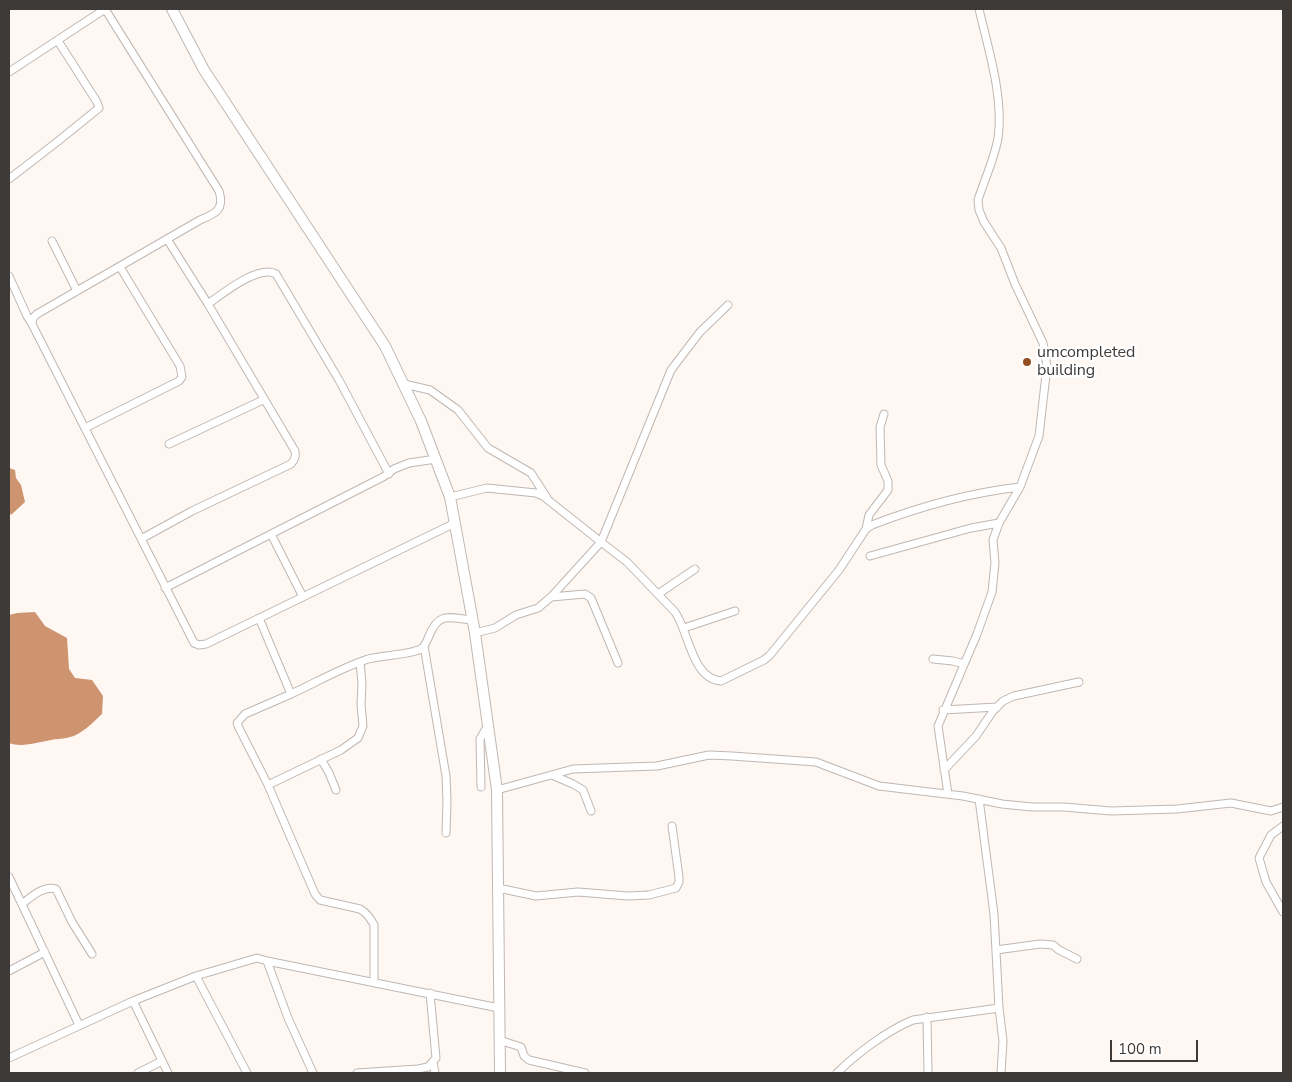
<!DOCTYPE html>
<html>
<head>
<meta charset="utf-8">
<style>
  body { margin:0 }
  #map { position:relative; width:1292px; height:1082px; overflow:hidden; background:#fef7f2; font-family:"Nunito Sans",sans-serif }
  canvas { display:block }
  .frame { position:absolute; inset:0; border:10px solid #3e3a38; pointer-events:none }
  .scale { position:absolute; left:1110px; top:1040px; width:88px; height:22px; box-sizing:border-box; border:2px solid #3e3a38; border-top:0; padding-left:6px; font-size:15px; line-height:18px; white-space:nowrap; color:#3e3a38; -webkit-text-stroke:4px #fff; paint-order:stroke }
</style>
</head>
<body>
<div id="map">
<canvas width="1292" height="1082"></canvas>
<div class="frame"></div>
<div class="scale">100 m</div>
</div>
<script>
const ctx = document.querySelector('canvas').getContext('2d');
ctx.lineJoin = 'round';
function fill(path, color) { ctx.fillStyle = color; ctx.fill(path, 'evenodd'); }
function strokePath(path, color, width, dash) { ctx.strokeStyle = color; ctx.lineWidth = width; ctx.lineCap = dash ? 'butt' : 'round'; ctx.setLineDash(dash || []); ctx.stroke(path); }
function write(font, color, halo, rows, align = 'center') {
  ctx.font = font + ' "Nunito Sans",sans-serif'; ctx.lineWidth = 5; ctx.setLineDash([]); ctx.textBaseline = 'middle'; ctx.strokeStyle = halo; ctx.fillStyle = color; for (const [text, x, y, turn = 0] of rows) {
    ctx.save(); ctx.translate(x, y); ctx.rotate((+turn || 0) * Math.PI / 180); ctx.textAlign = isNaN(turn) ? turn : align; if (halo) ctx.strokeText(text, 0, 0); ctx.fillText(text, 0, 0); ctx.restore();
  }
}
const water = new Path2D(`
  M9,468l6,2 1,8 5,7 4,17 -14,13 -2,-4z
  M35,612l10,14 22,12 2,31 6,9 17,2 11,16 -1,18c-7,6 -13,13 -21,18 -10,7 -19,6 -30,8 -14,2 -28,8 -42,3v-128l8,-2z`);
const street = new Path2D(`
  M105,9l114,182c6,19 -4,23 -19,29l-163,94 -4,4 -1,6 162,319 5,2 7,-1 249,-121
  M9,72l96,-63
  M9,179l48,-37 42,-34 -2,-6 -39,-61
  M52,241l25,50
  M9,276l18,40 5,8
  M208,304c14,-10 51,-40 68,-30l63,106 50,94
  M404,384l26,6 28,20 30,38 43,25 16,25
  M85,428l94,-47 3,-4 -2,-11 -60,-99
  M169,444l94,-44
  M450,497l37,-9 49,5 7,3 58,46 70,-172 29,-38 28,-27
  M866,529l3,-14 19,-25v-9l-7,-16 -1,-38 4,-13
  M271,534l32,63
  M141,539l51,-28 99,-47c4,-5 5,-7 4,-13l-87,-147 -41,-65
  M870,556l101,-28 28,-5
  M165,588l218,-111 11,-8 15,-6 27,-4
  M658,594l37,-25
  M551,597l34,-3 6,4 27,65
  M259,618l32,76 -46,20 -8,9 2,5 29,57 47,109 5,6 40,9c7,4 10,9 14,16v57
  M684,628l51,-17
  M475,633l20,-5 21,-13 22,-7 13,-11 50,-55 26,20 48,50c14,20 17,67 46,69l43,-21 6,-5 69,-85 27,-41 6,-4c49,-19 96,-32 148,-38
  M424,646l22,130 1,25 -1,32
  M933,659l20,2 11,3
  M291,694c26,-12 50,-26 77,-35 15,-4 41,-4 53,-10 4,-3 6,-8 8,-13 10,-25 20,-18 44,-16
  M943,710l54,-3
  M321,759l8,14 7,17
  M944,770l32,-34 17,-25 10,-10 11,-5 65,-14
  M552,775l21,9 10,6 8,21
  M268,785l73,-35 17,-12 5,-12 -2,-22 1,-20 -2,-22
  M481,787l-1,-48 8,-14
  M497,790l76,-21 84,-3 52,-11 23,1 84,6 63,24 84,10 39,8 30,3h32l47,4 66,-2 54,-6 40,8 12,-4
  M948,794l-10,-68 39,-92 15,-42 3,-29 -2,-23 6,-17 21,-36 19,-51 8,-70 -4,-23 -28,-59 -14,-36 -17,-26 -5,-12 -1,-10c6,-19 17,-43 20,-62 6,-40 -10,-90 -19,-129
  M979,799l15,115 5,94 4,33 -2,32
  M1283,826l-12,9 -12,23 7,24 17,30
  M9,877l70,148
  M498,888l38,8 42,-4 50,4 21,-1 27,-7 3,-6v-5l-7,-51
  M22,904c9,-7 22,-19 34,-15l16,33 20,32
  M996,950l44,-6 13,1 6,5 18,9
  M267,961l21,57 25,55
  M9,971l36,-19
  M196,976l51,97
  M133,1001l35,72
  M927,1017l1,56
  M499,1040l22,7 3,9 5,4 56,13
  M9,1058l124,-57 63,-25 61,-18 10,3 232,47
  M433,1062l2,11
  M138,1073l24,-12
  M357,1073l61,-4 10,-2 8,-9 -6,-65
  M837,1073c19,-19 51,-43 76,-53l86,-12`);
const secondary = new Path2D(`
  M172,9l32,61 181,276 36,75 29,76 25,136 22,157 3,283`);
const markers = [
  [1027,362,5,"#934f21"]
];
const poiNames = [
  ["umcompleted",1037,353],
  ["building",1037,371]
];
fill(water, '#ce936f');
strokePath(street, '#c0b7b2', 9);
strokePath(secondary, '#c0b7b2', 12);
strokePath(street, '#fff', 7);
strokePath(secondary, '#fff', 10);
for (const [x, y, r, color] of markers) { const dot = new Path2D(); dot.arc(x, y, r, 0, 2 * Math.PI); ctx.fillStyle = color; ctx.fill(dot); strokePath(dot, '#fff', 2); }
write('16px', '#3e3a38', '#fff', poiNames, 'left');
</script>
</body>
</html>
